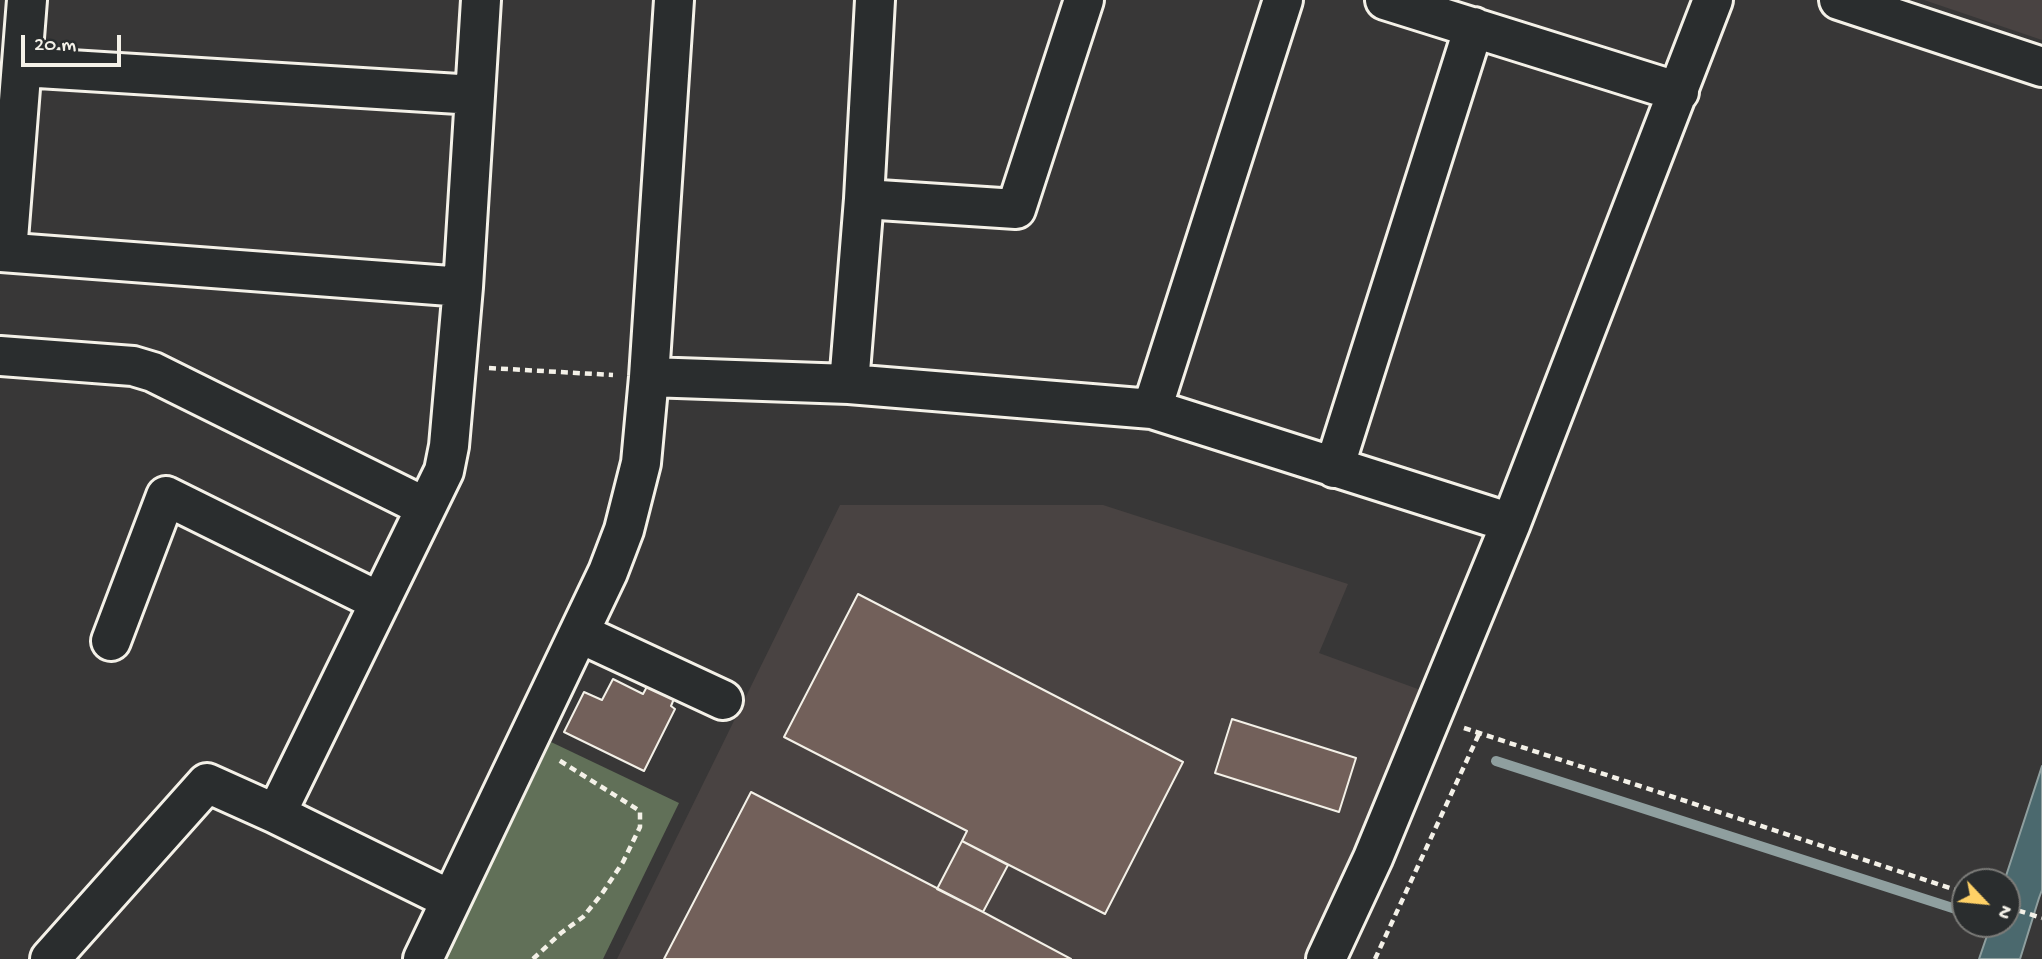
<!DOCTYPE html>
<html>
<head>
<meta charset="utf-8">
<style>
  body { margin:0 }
  #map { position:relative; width:2042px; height:959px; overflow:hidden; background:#383737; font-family:"Gochi Hand",sans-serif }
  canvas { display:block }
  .north { position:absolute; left:1951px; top:868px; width:70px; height:70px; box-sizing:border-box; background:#2a2d2e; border:2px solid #7b7b78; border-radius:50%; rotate:116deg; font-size:19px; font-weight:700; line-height:28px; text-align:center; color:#f4f1e8 }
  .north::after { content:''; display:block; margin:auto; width:24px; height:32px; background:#ffd166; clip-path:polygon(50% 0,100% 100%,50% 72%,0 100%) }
  .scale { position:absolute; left:21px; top:35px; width:100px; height:32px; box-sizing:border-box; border:4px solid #f4f1e8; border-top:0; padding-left:9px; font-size:21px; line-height:24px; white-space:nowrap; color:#f4f1e8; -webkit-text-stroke:5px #2a2d2e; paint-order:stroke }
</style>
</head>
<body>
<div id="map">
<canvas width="2042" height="959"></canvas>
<div class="north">N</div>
<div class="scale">20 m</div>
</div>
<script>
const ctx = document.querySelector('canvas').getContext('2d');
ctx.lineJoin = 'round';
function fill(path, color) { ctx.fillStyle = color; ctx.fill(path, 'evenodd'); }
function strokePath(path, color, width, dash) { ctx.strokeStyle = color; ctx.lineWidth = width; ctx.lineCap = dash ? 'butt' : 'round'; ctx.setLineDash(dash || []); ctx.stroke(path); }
const built = new Path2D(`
  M1924,0h118v40z
  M840,505h263l245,79 -29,69 107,39 -105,242 -17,25h-687z`);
const green = new Path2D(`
  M551,742l128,61 -76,156h-157z`);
const water = new Path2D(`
  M2042,766v124l-3,8 -19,61h-41l12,-35h16v-42h-3z`);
const stream = new Path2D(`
  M1496,761l469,151`);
const building = new Path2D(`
  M858,594l325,168 -78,152 -143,-73 5,-10 -183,-94z
  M613,679l30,15 7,-13 26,13 -5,12 4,3 -31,62 -80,-39 20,-40 18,8z
  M1232,719l124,39 -17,54 -124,-39z
  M751,792l232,120 88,47h-407z
  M962,841l46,24 -25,47 -46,-23z`);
const path = new Path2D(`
  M489,368l124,7
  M1464,728l501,165
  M2007,907l35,11
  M533,959l28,-26 22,-16 18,-22 22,-33 17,-35v-16l-83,-52
  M1375,959l104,-225`);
const minor = new Path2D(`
  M1385,0l294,92
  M22,67l453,28
  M864,199l152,10 68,-209
  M0,252l463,35
  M7,252l20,-252
  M0,356l133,10 20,6 272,135
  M649,377l200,7 303,25 359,114
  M849,384l15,-185 11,-199
  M1152,409l131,-409
  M1334,468l140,-441
  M579,633l144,67
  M111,641l55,-145 214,106
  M276,814l175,86
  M50,959l157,-176 69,31 168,-343 5,-25 14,-159 18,-287
  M423,959l185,-387 16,-42 17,-67 8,-86 25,-377
  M1326,959l47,-101 138,-335 202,-523`);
const major = new Path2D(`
  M1839,0l203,67`);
fill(built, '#494342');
fill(green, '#617058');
fill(water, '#4b696e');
strokePath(water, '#8f9f9f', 2);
strokePath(stream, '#8f9f9f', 10);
fill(building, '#72605a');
strokePath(building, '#f4f1e8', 2);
strokePath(minor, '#f4f1e8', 44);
strokePath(major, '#f4f1e8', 44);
strokePath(path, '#f4f1e8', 4.5, [7, 5]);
strokePath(minor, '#2a2d2e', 38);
strokePath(major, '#2a2d2e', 38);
</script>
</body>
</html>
